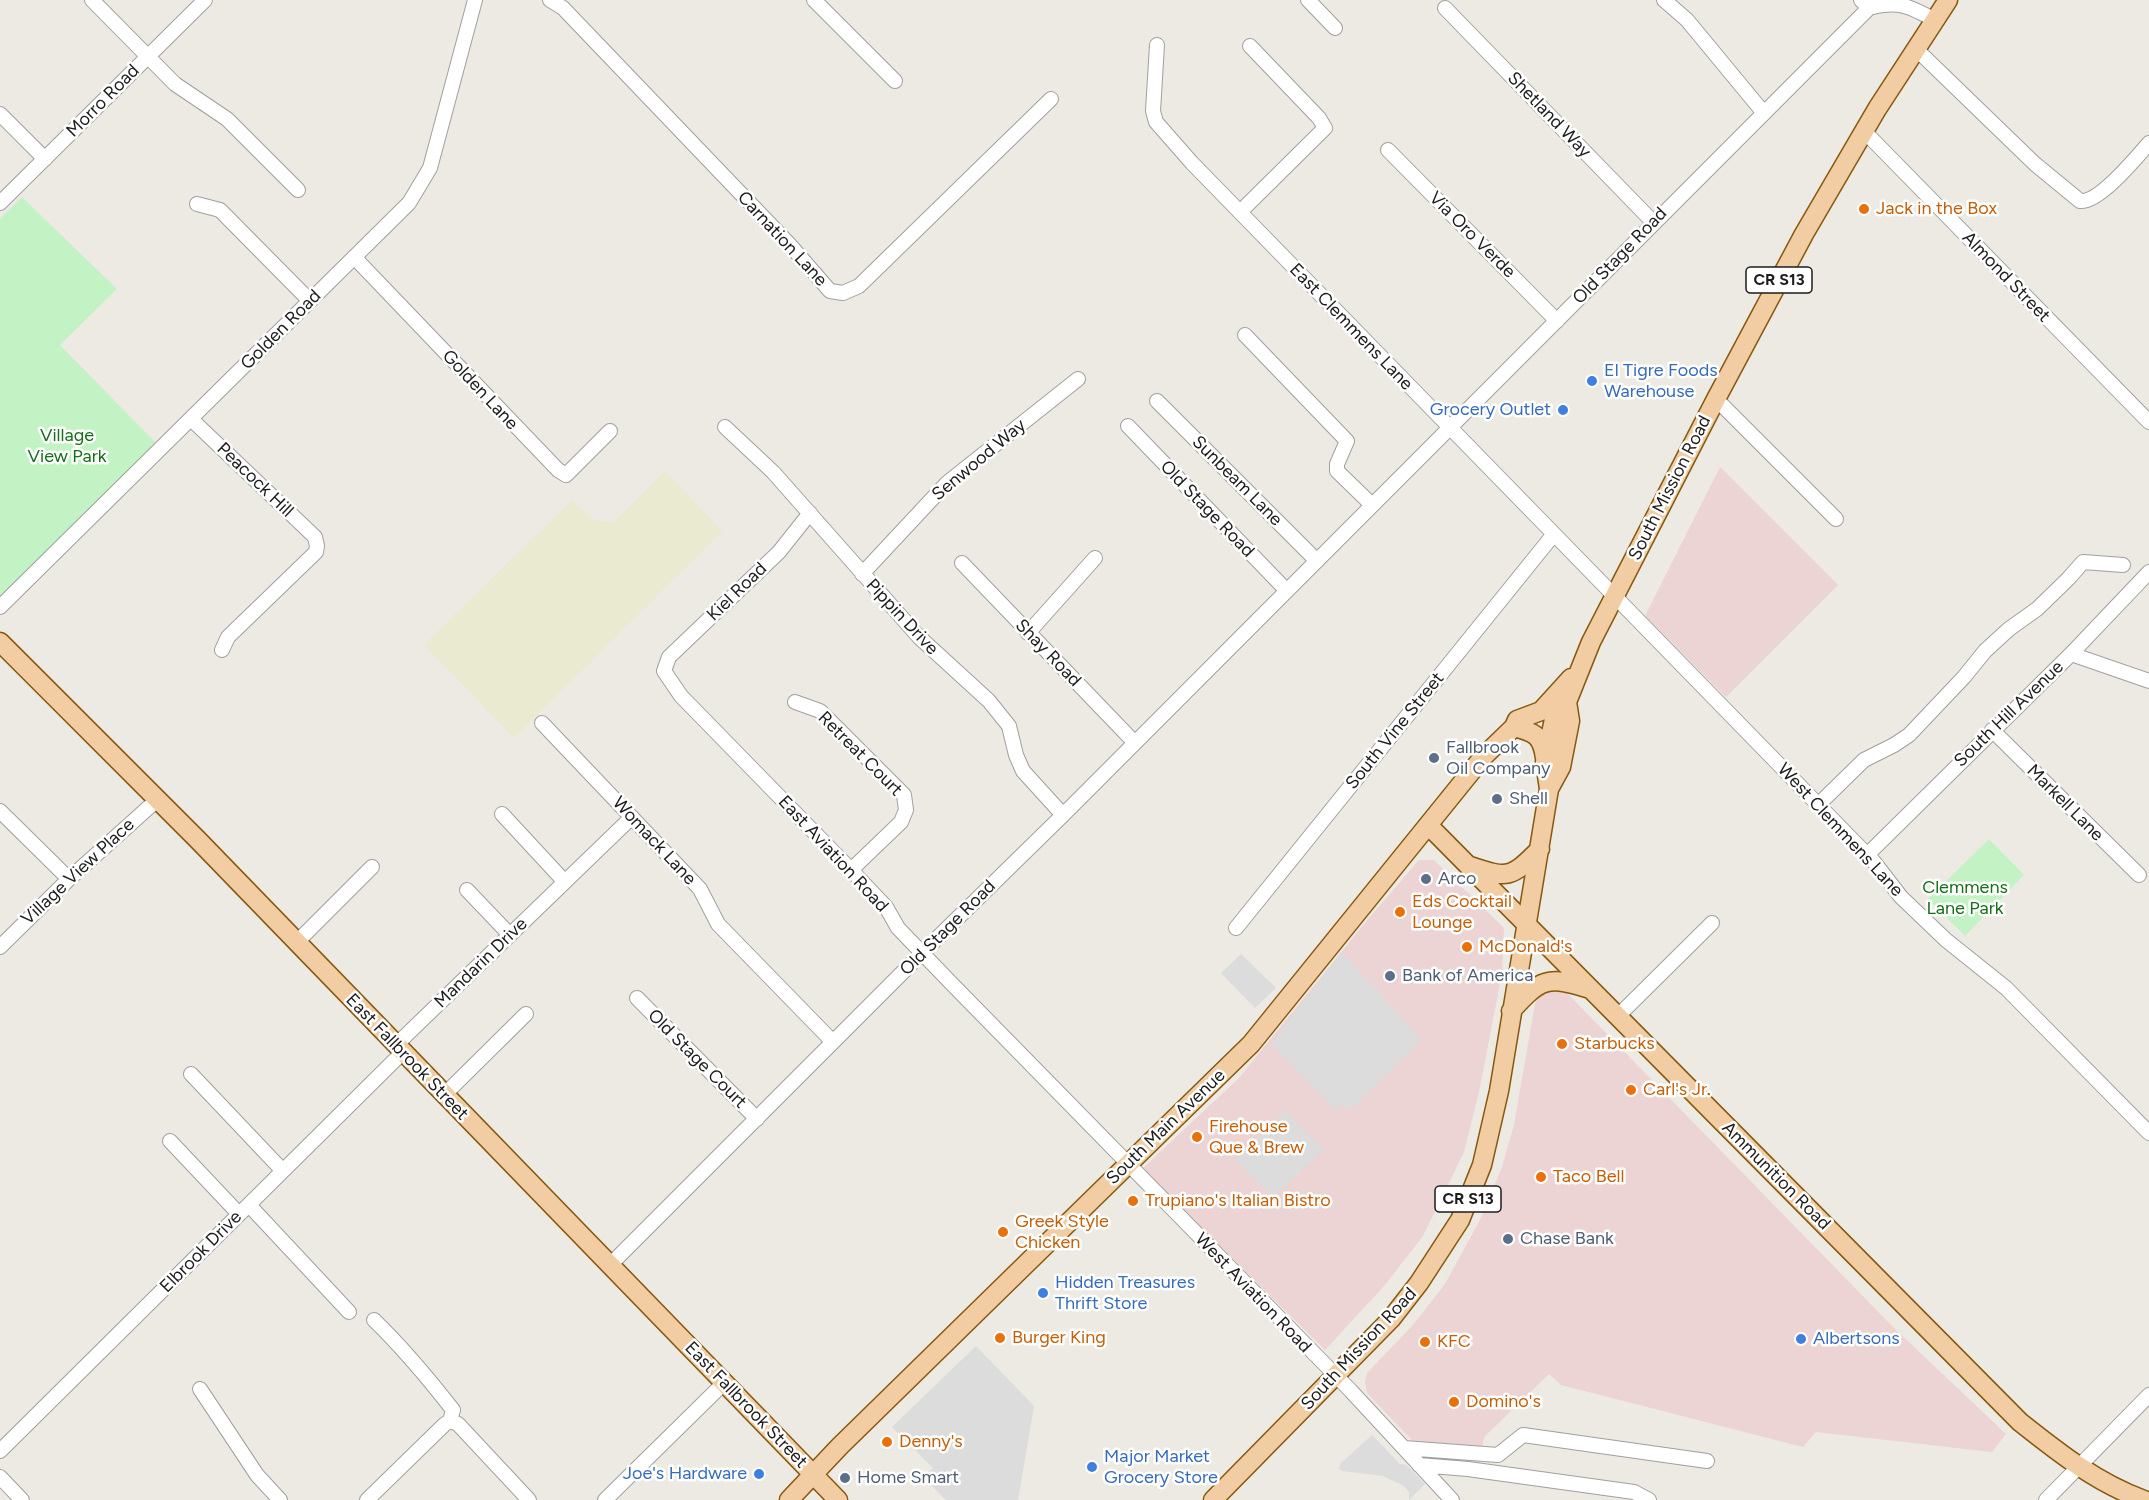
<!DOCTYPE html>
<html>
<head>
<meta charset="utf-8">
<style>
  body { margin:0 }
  canvas { display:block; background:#ede9e3 }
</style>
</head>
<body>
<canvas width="2149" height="1500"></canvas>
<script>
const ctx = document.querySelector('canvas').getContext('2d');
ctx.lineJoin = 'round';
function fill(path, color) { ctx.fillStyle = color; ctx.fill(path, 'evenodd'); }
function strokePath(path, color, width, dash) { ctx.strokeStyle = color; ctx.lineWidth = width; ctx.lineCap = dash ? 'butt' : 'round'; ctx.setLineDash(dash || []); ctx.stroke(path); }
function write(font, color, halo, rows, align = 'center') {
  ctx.font = font + ' Figtree,sans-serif'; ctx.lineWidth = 5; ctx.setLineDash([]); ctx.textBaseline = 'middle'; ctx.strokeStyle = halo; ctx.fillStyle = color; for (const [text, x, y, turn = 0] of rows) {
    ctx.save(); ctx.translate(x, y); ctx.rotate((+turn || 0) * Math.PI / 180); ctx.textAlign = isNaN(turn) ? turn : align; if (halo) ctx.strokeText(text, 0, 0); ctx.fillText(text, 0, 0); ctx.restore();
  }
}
const commercial = new Path2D(`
  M1720,467l118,118 -112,112 -81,-81z
  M1419,860h15l70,68 -2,45 -23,119 -15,60 -41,84 -39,50 -59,64 -183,-181 97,-91 130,-160z
  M1560,988l5,3 328,336 113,107 -14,18 -176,-20 -13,15 -242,-62 -12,-11 -65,63 -4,23 -56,-7 -57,-60 -2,-11 2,-9 46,-48 32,-41 37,-68 20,-49 12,-42 21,-121 3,-9z`);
const farmland = new Path2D(`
  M665,471l57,60 -208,207 -90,-93 148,-145 21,20 21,2z`);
const park = new Path2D(`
  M22,197l95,92 -57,56 101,103 -161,158v-387z
  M1989,839l35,36 -59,61 -37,-37z`);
const parking = new Path2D(`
  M1341,952l81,88 -73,71 -7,-7 -6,7 -65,-67z
  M1241,954l35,34 -21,20 -34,-35z
  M1285,1111l39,38 -51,49 -38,-39z
  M976,1346l58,60 -16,94h-72l-23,-23 10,-9 -41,-41z
  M1372,1435l28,29 6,1 19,19 -16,16v-8l-5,-6 -21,-10 -41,-5 -3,-3 1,-4z`);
const minor = new Path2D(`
  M92,0l83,84 52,35 71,71
  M550,0l13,8 227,237 40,46 13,2 16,-7 192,-187
  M814,0l81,81
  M1308,0l27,28
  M1664,0l23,20 76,92
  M1861,0l8,8c29,-8 40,-2 66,12
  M1445,8l208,214
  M1157,45l-4,66 3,11 36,41 682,699 27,35 45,43 60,48 143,145
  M1915,48l120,116 45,37c19,2 56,-43 69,-58
  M0,114l45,45
  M1864,131l285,291
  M1388,150l169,171
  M0,203l205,-203
  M197,204l23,6 90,91
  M1240,212l85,-84 -6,-10 -69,-72
  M354,257l204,213 8,5 44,-44
  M1245,335l102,106 -10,23v7l35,34
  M1716,399l120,120
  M1157,401l160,160
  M191,419l124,118 2,9 -1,6 -88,85 -6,13
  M1128,426l159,165
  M725,427l48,45 146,165 70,64 20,25 7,29 7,16 40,44
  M810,513l-31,39 -110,105 -5,14 17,25 170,174 35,37 12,21 53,55 400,408 101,109
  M962,563l173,180
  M862,574l85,-91 131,-104
  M0,607l409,-404 21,-35 45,-168
  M1028,633l67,-75
  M2071,654l78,27
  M795,702l25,9 84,84 2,15 -5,12 -50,48
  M542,723l158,166 18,35 115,118
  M1992,730l147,145
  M1818,805l46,-45 30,-15 15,-10 55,-58 21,-26 24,-22 28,-20 31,-30 15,-17 40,3
  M0,811l69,68
  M502,814l62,67
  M1867,855l204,-201 78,-82
  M467,890l43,45
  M1236,928l318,-394
  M297,942l75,-75
  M0,947l69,-68 89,-80
  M637,998l120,121
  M1618,1016l94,-93
  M396,1045l236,-228
  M191,1074l92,97
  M444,1095l82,-81
  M170,1141l69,73
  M249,1205l100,107
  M610,1265l312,-312 141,-138 806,-807
  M374,1320c29,28 54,58 79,90l-3,11
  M200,1389l57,86 23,25
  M450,1421l8,3 71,76
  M1404,1448l94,7 25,-20 184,26
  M0,1451l403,-399
  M1419,1465l49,4 166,23 15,8
  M0,1477l22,23
  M367,1500l78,-76 5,-3
  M605,1500l119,-117
  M2046,1500l103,-105`);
const major = new Path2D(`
  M0,642l197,197 641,661
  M1514,727c20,5 28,8 31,31
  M1549,789l12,-22 9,-46 -3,-19
  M1428,825l592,597c39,31 77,61 124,78
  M1470,866c39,13 41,12 70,-17
  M1511,1011c29,-32 36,-36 79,-22
  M789,1500l51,-54 411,-402 232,-287 31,-30 3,-7 24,-9 30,-33
  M1213,1500l178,-181 28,-36 41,-63 22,-55 17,-74 50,-302 -4,-27 9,-43 13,-17 24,-60 125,-243 88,-165 73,-125 71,-109`);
const markers = [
  [1864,209,6,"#e8710a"],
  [1592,381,6,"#3f7fe0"],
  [1563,410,6,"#3f7fe0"],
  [1434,758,6,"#5c6f8a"],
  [1497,799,6,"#5c6f8a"],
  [1426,879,6,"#5c6f8a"],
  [1400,912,6,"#e8710a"],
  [1467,947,6,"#e8710a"],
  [1390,976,6,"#5c6f8a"],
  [1562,1044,6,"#e8710a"],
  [1631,1090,6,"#e8710a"],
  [1197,1137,6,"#e8710a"],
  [1541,1177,6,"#e8710a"],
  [1133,1201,6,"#e8710a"],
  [1003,1232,6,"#e8710a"],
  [1508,1239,6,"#5c6f8a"],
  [1043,1293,6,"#3f7fe0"],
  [1000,1338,6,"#e8710a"],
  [1801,1339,6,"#3f7fe0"],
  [1425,1342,6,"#e8710a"],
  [1454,1402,6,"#e8710a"],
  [887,1442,6,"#e8710a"],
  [1092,1467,6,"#3f7fe0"],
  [759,1474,6,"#3f7fe0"],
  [845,1478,6,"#5c6f8a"]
];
const shields = [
  [1779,280,66],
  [1468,1199,66]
];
const shieldNames = [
  ["CR S13",1779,280],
  ["CR S13",1468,1199]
];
const streetNames = [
  ["Morro Road",103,101,-45],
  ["Shetland Way",1549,115,46],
  ["Via Oro Verde",1472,235,45],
  ["Carnation Lane",782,239,47],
  ["Old Stage Road",1620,256,-46],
  ["Almond Street",2006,277,46],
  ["East Clemmens Lane",1351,327,46],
  ["Golden Road",281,330,-45],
  ["Golden Lane",480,390,47],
  ["Senwood Way",979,460,-40],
  ["Peacock Hill",255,480,44],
  ["Sunbeam Lane",1237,481,45],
  ["South Mission Road",1670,488,-63],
  ["Old Stage Road",1207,509,46],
  ["Kiel Road",737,592,-44],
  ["Pippin Drive",902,617,47],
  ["Shay Road",1048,653,46],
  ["South Hill Avenue",2009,714,-44],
  ["South Vine Street",1395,731,-51],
  ["Retreat Court",860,754,45],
  ["Markell Lane",2065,803,45],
  ["West Clemmens Lane",1840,830,47],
  ["Womack Lane",654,841,47],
  ["East Aviation Road",833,854,47],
  ["Village View Place",78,872,-43],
  ["Old Stage Road",948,928,-45],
  ["Mandarin Drive",481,963,-44],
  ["East Fallbrook Street",407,1057,46],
  ["Old Stage Court",697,1059,45],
  ["South Main Avenue",1166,1127,-44],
  ["Ammunition Road",1776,1176,45],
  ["Elbrook Drive",201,1252,-45],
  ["West Aviation Road",1253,1293,46],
  ["South Mission Road",1359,1349,-47],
  ["East Fallbrook Street",746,1405,46]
];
const foodNames = [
  ["Jack in the Box",1876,209],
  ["Eds Cocktail",1412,902],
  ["Lounge",1412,923],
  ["McDonald's",1479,947],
  ["Starbucks",1574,1044],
  ["Carl's Jr.",1643,1090],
  ["Firehouse",1209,1127],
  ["Que & Brew",1209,1148],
  ["Taco Bell",1553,1177],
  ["Trupiano's Italian Bistro",1145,1201],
  ["Greek Style",1015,1222],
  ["Chicken",1015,1243],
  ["Burger King",1012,1338],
  ["KFC",1437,1342],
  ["Domino's",1466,1402],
  ["Denny's",899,1442]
];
const shopNames = [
  ["El Tigre Foods",1604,371],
  ["Warehouse",1604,392],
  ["Grocery Outlet",1551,410,"right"],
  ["Hidden Treasures",1055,1283],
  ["Thrift Store",1055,1304],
  ["Albertsons",1813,1339],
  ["Major Market",1104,1457],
  ["Grocery Store",1104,1478],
  ["Joe's Hardware",747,1474,"right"]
];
const parkNames = [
  ["Village",67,436],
  ["View Park",67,457],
  ["Clemmens",1965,888],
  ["Lane Park",1965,909]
];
const serviceNames = [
  ["Fallbrook",1446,748],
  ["Oil Company",1446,769],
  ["Shell",1509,799],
  ["Arco",1438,879],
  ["Bank of America",1402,976],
  ["Chase Bank",1520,1239],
  ["Home Smart",857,1478]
];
fill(commercial, '#ecd3d4');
fill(farmland, '#e9ead0');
fill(park, '#c3f3c5');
fill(parking, '#dcdcdc');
strokePath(minor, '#a0a0a0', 16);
strokePath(major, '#86590e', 21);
strokePath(minor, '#fff', 14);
strokePath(major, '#f2cca2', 18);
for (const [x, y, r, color] of markers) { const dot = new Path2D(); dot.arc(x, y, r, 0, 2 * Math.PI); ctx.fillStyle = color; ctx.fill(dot); strokePath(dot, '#fff', 2); }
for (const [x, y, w] of shields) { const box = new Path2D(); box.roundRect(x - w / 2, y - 13, w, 26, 4.5); ctx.fillStyle = '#fff'; ctx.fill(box); strokePath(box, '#1c1c1c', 1.5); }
write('bold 16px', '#1c1c1c', null, shieldNames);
write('18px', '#1c1c1c', '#fff', streetNames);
write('18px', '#c56008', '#fff', foodNames, 'left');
write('18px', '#366cbe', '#fff', shopNames, 'left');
write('18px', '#166f19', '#fff', parkNames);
write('18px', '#4e5e75', '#fff', serviceNames, 'left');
</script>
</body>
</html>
